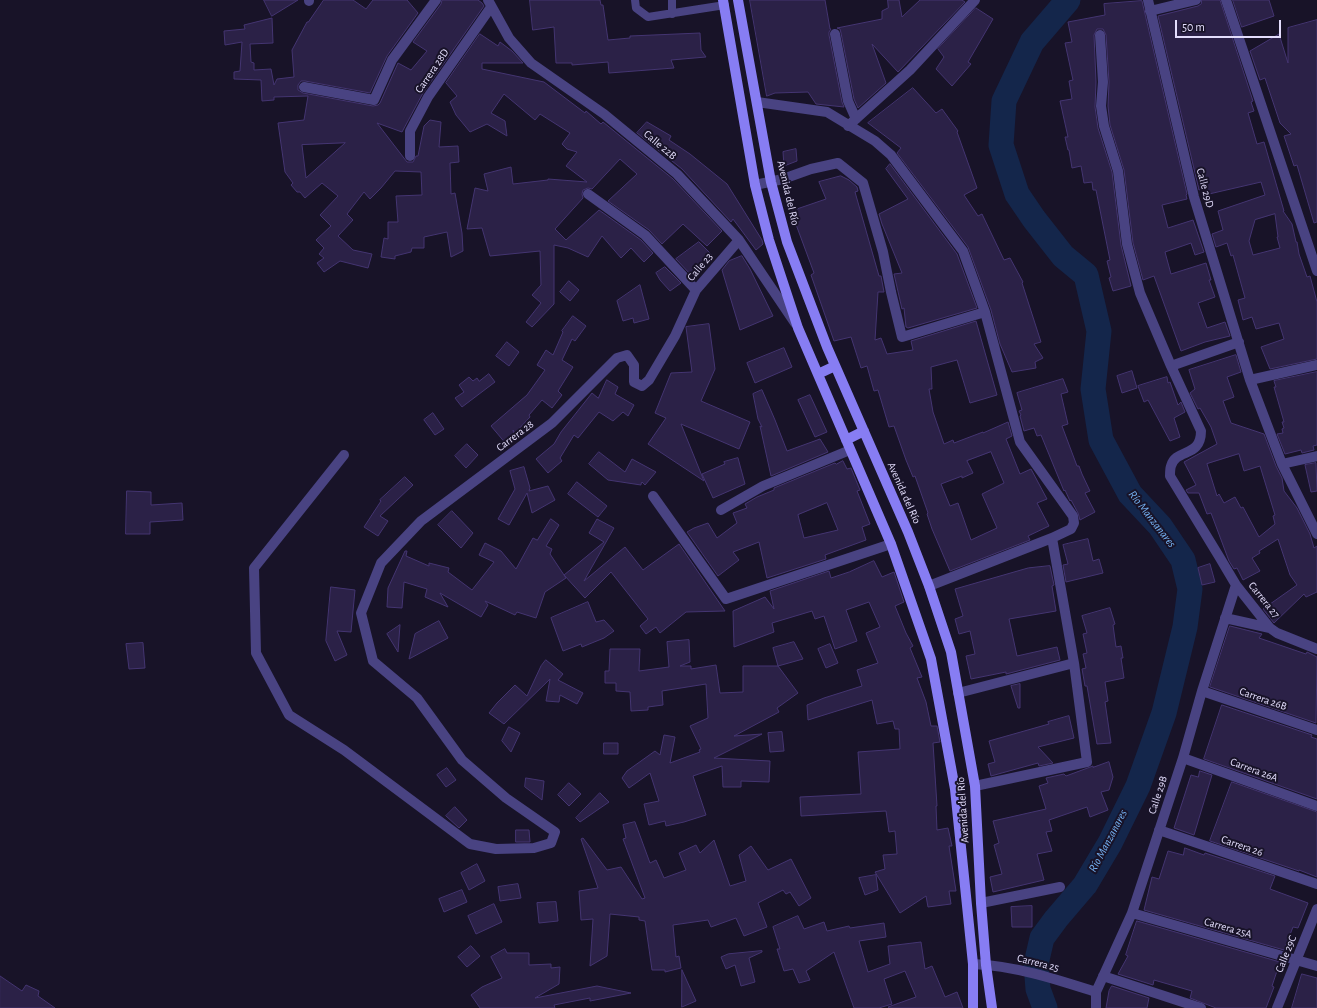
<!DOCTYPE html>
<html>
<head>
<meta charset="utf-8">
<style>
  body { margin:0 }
  #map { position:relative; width:1317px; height:1008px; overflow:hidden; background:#181328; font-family:"Alegreya Sans",sans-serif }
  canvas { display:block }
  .scale { position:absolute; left:1175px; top:20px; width:106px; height:18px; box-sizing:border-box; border:2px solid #e3ddfc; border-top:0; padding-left:5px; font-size:12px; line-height:14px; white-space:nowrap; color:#e3ddfc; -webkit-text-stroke:3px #181328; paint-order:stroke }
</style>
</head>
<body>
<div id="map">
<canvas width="1317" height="1008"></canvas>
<div class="scale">50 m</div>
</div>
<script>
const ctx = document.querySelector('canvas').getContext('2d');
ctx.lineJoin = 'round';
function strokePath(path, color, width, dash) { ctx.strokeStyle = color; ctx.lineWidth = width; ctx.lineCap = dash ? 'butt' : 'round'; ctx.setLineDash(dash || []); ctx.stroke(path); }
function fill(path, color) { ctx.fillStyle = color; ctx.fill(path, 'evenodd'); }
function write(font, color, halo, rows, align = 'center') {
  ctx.font = font + ' "Alegreya Sans",sans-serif'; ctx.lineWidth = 4; ctx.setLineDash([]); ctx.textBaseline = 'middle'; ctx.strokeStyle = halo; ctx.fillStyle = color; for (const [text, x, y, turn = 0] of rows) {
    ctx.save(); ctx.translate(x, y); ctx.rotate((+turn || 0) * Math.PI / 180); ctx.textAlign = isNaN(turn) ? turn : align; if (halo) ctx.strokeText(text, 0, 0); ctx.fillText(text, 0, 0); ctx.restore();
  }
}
const river = new Path2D(`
  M1045,1008l-7,-19 -2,-25 6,-26 14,-19 29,-34 25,-42 28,-57 26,-73 21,-86 5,-38 -7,-29 -23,-34 -30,-32 -29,-54 -8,-51 6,-58 -13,-56 -23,-19 -29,-37 -17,-25 -16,-49 3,-44 28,-59 36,-42`);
const building = new Path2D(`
  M264,0h34l-26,16z
  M324,0h29l13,9 7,-9h34l11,13 -31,43 -17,37 -65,-12h-4l-3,4v5l5,3 70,13 5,-1 2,-2 18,-40 13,7 16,-19 -14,-9 28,-38 1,-4h36l4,3 2,3 -61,87 -21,39 -25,-9 30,39h6l3,-6h2l6,-30 6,-6 11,2 -2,25 19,-1 1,16 -9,1 1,31 4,-1 7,40 1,18 -12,6 -4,-25 -23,5v11h-12l-1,4 -16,4v3l-14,-2 3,-19 4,1v-17h10l-2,-26 26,-1 -1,-23 -26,-1 -14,17 -11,11 -6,-7 -17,22 6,6 -15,16 15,14 19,4 -4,14 -28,-7 -16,11 -7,-9 7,-5 -5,-4 5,-6 -8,-8 15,-14 -11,-11 18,-19 -16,-13 -17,15 -5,-6h-3l-6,-7 2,-2 -8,-11 -7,-49 26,-3 4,-24 -34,1v3l-12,1 -1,-21 -27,-1v-7l6,-1 2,-29 -17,3 -1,-14 21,-2 -1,-4 28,-7 1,25 -23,1 1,18 3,1v7l17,-1 3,16 3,-6 17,-2 -2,-27 15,-28h1zM345,143l-39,35 -4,-33z
  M530,0h70l1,5h2l5,35 22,-2v-2l70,-3 1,17 5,7 -35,3 3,8 -65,5 -1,-11 -36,3v-2h-16l-2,-36 -21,3z
  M750,0h75l5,29h1l-2,3v3l13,67 2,5 -28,-3 -8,-12 -33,1 -8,3z
  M888,0h11l3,17 18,-17h42l3,2 -67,70 -26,-28 14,39 -28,25 -4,-9 -13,-66 -1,-4 -3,-1 45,-9v-8l6,-3z
  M1202,0h18l33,101 -2,1 3,9 -6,2 9,31 7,-2 20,69h-1l9,13 4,18h1l2,12 8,23 3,-1 7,26v57l-47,10 -9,-22 23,-8 -5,-16 -23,6 -4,-12 -9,3 -5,-20 7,-2 -12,-43 -2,1 -4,-13 -11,4 -4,-13 11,-4 -5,-19 47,-16 -4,-13 -52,12 -2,-7 -8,3 -41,-174 40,-10 3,-2zM1275,214l3,23h-1l3,11 -27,7 -4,-14 6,-21z
  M1233,0h36l5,16 -32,11z
  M1142,1l45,193 -1,1 1,4 -25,6 6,23 25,-8 11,32 -9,3 -4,-12 -26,9 6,22 35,-11 5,17h-2l6,17 -17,6 9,25 18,-6 5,14 -25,6 -24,9 -27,-75 -11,4 -10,-37 -9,-73 -14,-45 -2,-19 1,-24 -3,-47 -3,-6h-6l-3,6 2,47 -1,25 3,21 14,44 9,73 10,41 -18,5 -4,-13 2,-1 -4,-16 3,-1 -14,-70h-3l-1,-8 -8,1 -3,-17 -9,2 -3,-18h-1l-3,-13h3l-8,-36 12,-2 -3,-18 4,-1 -8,-37 7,-1 -4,-20 37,-7 -1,-11z
  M976,8l17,11 -25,43 3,2 -19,22 -16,-17 8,-12 -6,-8z
  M1317,20v202l-3,1 -17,-58 -3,1 -10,-30 7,-2 -11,-11 -15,-45 -5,2 -10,-29 29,-17 9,29v-35z
  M480,34l18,12 2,-4 12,9 11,12h-41v6l62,13 41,31 1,-2 15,13 2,-2 70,57 49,52 -15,15 -24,-22 -21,20 -13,-14 -41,-29 29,-27 -17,-15 -28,30 -4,-1 -5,2 -1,4 1,4 -28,31 11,11 33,-30 42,30 12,13 -9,9 -13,-14 -10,10 -19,-22 -14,21 -20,-9 -14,-3v59l-22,23 -6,-5 15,-19 -9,-8 9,-10 -1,-34 -50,5 -8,-28 -15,1 8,-41 13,3 -4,-17 27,-7 2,17 35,-4v-1l39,3 -21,-16 11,-14 -10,-3 -5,-5 8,-11 -30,-19 -5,6 -31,-26 -13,19 14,8 2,15 -20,-12 -17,8 -14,-17 -6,-13 7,-6 -11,-13z
  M913,88l23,25 6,-4 16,22 -1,1 20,56 -13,7 14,21 4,-2 22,46 6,-2 13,24 -1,1 19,59 -7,2 9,14 -8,4 1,6 -24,4 -12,-28 -9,-34 -23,-63 -71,-94 4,-5 -33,-25z
  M647,122l24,14 -2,4 21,14 37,30 35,56 1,4 -7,6 -23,-31 -2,3 -49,-53 -45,-36z
  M796,149l1,12 -13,5 -1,-14z
  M890,164l67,90 20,54 -69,20 -2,-1 -2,-19 -2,1 -8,-35 8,-1 -20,-49 -3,-10 29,-15 -22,-30z
  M841,176l8,4 8,7 1,4 -3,1 24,84h2l3,16h-6l-3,48 6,-2 6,16 26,-4 -2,-9 65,-20 21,74 -27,8 -13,-43 -26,7 1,22h-3l4,23 11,32 9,-4 1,3 29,-11v1l25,-11 4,14 -6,3 14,35 11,-5 16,30 -10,4 12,23 -21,10 2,4 -80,31 -18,-42 -5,-15 1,-1 -13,-37 -2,1 -7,-17 -12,-34 -5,1 -11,-37 -4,1 -7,-25 -6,2 -10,-31 -17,4 -23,-66 3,-2 -23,-62 35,-12 -7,-17zM991,452l13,31 -22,11 15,34 -26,12 -13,-37 -8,3 -9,-22 21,-8v2l11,-5 -6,-12z
  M699,242l15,15 -23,18 -15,-16z
  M742,256l8,13 23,47 -33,14 -18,-60 7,-9z
  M665,267l16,16 -11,8 -10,-11 -4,-7z
  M569,281l10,9 -9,11 -10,-9z
  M640,285l9,34 -15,4 -1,-5 -10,3 -6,-20z
  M573,316l13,10 -11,15 -3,-2 -10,21 11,7 -15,24 4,4 -10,13 -10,-8 -13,15 1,2 -15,16 -2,-3 2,8 -8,7 -16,-19 36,-31 18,-25 -8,-5 9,-15 7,5 10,-23 -1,-1z
  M709,324l6,45 -14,32 49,21 -11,27 -58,-25 23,57 -56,-37 18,-26 -11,-5 16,-40 21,-1 -6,-45z
  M507,342l12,10 -10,14 -13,-10z
  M784,348l8,19 -37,16 -8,-20z
  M1236,355l5,17 -14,5 7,20 -11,4 8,22 33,11 12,32 6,12 2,13 13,17 13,26 4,14 3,-2v46l-11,5 -2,-3 -30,29 -11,-14 34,-24 -7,-10 -12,-36 -19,12 1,2 -8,5 8,13 -17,9 -6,-12 -3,1 -5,-8 -18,-48 -4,1 -8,-21h-11l-2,-3 10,-5 -12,-23 33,-18 -6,-17 -11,-19 -2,1 -8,-16 5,-4 -6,-19zM1239,454l5,17 16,-5 15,49 -2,1 2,8 -16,13 -16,-30 -2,1 -6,-11 -11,6 -5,-9 -2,2 -10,-32z
  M1132,371l5,17 -15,5 -5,-17z
  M1317,372v73l-4,1 1,4 -12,3 -1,-3 -16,4 -8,-20 6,-1 -1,-4 2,-1 -2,-6h2l-10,-35h2l-2,-6z
  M489,374l6,8 -33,25 -7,-9 9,-6 -5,-7 10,-8 4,4 4,-3 2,3z
  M1167,377l1,6 2,-1 8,23 3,-3 4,10 -11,6 6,19 -10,4 -22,-41 -4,2 -6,-16z
  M1063,379l5,13 -7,2 7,30 -6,2 15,40h2l3,8 8,17 -5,2 10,19 -15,8 -2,-7 -7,-13 -1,1 -5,-11 -1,1 -23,-56 -4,1 -3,-8 -10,3 -4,-15 1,-1 -2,-4 3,-1 -5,-17z
  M607,380l11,7 -3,7 19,11 -6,11 -5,-4 -10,9 -14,-9 -21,26 -4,-3 -14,23 2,3 -14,12 -12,-14 18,-15 7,-12 31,-39 6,5z
  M762,390l13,30 12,31 33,-12 8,13 -57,24 -11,-50 2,1 -4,-8 -5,-25z
  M810,395l17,37 -12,5 -17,-37z
  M433,413l11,16 -9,6 -11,-15z
  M467,444l11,11 -12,13 -11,-12z
  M599,452l26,20 7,-13 24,13 -11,13 -3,-3 -1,2v1l-33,-5 -19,-16z
  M738,458l7,26 -32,14 -11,-24 23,-10 -1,-2z
  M843,461l4,8 4,-1 9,22 -3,1 13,33 -8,3 4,13 -41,15 1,4 -59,19 -8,-36 -26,10 6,8 -21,16 -31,-44 7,-4 14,-5 9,15 20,-15 -4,-10 14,-5 -2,-4 12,-7 17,-7v-2l61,-25 1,1zM827,503l11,27 -34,8 -6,-23z
  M1316,463l1,28 -6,1 -6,-27z
  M524,467l6,21 -1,3 19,-5 7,14 -23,13 -5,-20 -18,32 -11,-6 17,-30 -5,-18z
  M405,477l8,8 -33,31 8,5 -10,15 -14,-9 17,-26 -1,-1z
  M577,482l30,24 -9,11 -30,-23z
  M127,491l24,1v13l31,-2 1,17 -33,2v12h-24z
  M452,511l21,22 -12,15 -23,-23z
  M551,519l8,6 -13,21 6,3 -2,5 14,21 40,-33 -15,-9 8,-14 17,9 -30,53 41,-34 18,23 36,-26 46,67 -39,1 -26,21 -4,-6 -10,7 -6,-8 8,-7 -37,-47 -26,26 -21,-23 2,3 -21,14 -9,26 -19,-6 -2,3 -30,-14 3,4 -7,12 -41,-24 8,14 -23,-10 2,-8 -23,-7 -2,26 -15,-1 1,-19 17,-37h2l-1,5 23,10v-3l20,5 -1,4 24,18 22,-28 -15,-7 6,-12 16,8 15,18 17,-31 4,2z
  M1088,539l5,22 6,-2 4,14 -37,9 -3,-17 5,-1 -5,-19z
  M874,561l8,16 12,-5 10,30 -9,4 11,27 7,13 -3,2 12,29 -5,1 9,24 5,24h6l3,16 -7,1 4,63h-1l1,24 11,-2 4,18h-3l7,45h-7l2,13 -23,3 -2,-11 -26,17 -25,-41 10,-3 -2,-14 14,-1 -2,-23 -6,1 -3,-21 -85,5 -1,-19 61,-3 -3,-42 42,-3 -1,-20h-4l-2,-8 -16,3 -5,-24 -64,20 -1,-15 17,-7 38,-12 -5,-16 21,-7 -12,-30 14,-6 -11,-25 -23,8 11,31 -22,8 -11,-33 -9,3 -3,-8 -40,12 2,9 -40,15 -1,-36 32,-14 9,12 -4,-18 59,-20 2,7 18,-6z
  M1210,564l5,18 -13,3 -4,-17z
  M1050,566l4,19 -2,1 4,25 -47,8 8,37 40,-9 3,13 -54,14v-2l-35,7 -5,-23 9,-2 -5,-23 -11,3 -4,-15 8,-3 -8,-27 73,-21z
  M331,587l24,3 -4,42 -14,-1 10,24 -12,6 -9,-20z
  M588,602l8,20 8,-2 10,11 -10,7 -22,9 -1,-3 -18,7 -12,-33z
  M1110,608l5,16 -2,1 3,22 5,-1 2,12h-2l3,20 -19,4 3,19 -3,1 6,41 -14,1 -10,-58h-2l-3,-17 4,-1 -3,-14 4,-1 -4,-19 4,-1 -5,-17z
  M439,621l9,17 -39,21 6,-25z
  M400,625l-2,27 -11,-18z
  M1230,626l32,8 -3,4 47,16 1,-2 10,5 -1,66 -106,-36z
  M689,640l1,22 -10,4h11v3l25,-4 4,28 23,-1v-26h35l20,27 -21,15 2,4 -45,24 28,-2 -48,24 56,3 -1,21 -28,-1v6h-18l-1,-21 -29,10 13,39 -22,7 -18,4 -1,-5 -16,4 -5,-21 15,-3 -9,-28 -21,15 -7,-10 5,-7 28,-20 5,4 4,-20 11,2 -5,26 30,-11 -1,-2 2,-1 -11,-23 18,-8 -2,-34 -44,7 1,14 -15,2v3l-17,1 -1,-19 -14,-1v-8h-11v-12h4l1,-22h30l-1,22 30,-4 -2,-25z
  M794,642l9,17 -25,7 -5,-18z
  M143,643l2,25 -16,1 -3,-25z
  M830,644l8,19 -12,5 -8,-19z
  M546,660l17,14 -5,6 25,13 -6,11 -17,-9 -1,7 -13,-1 4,-22 -46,45 -15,-11 8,-10 18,-18 12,11 14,-30z
  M1020,684v24h-2l-7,-22z
  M1222,705l90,30 -1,2 6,2v60l-113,-40z
  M1069,716l5,22 -36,9 15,16 -14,3 -1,-3 -47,13 -3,-12 7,-2 -6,-21 60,-17 -1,-2z
  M509,727l11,6 -9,19 -9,-11z
  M782,732l2,19 -14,1 -2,-19z
  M604,743h14v11h-14z
  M1109,762l4,15 -4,13 -8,2 7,18 -18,7 -3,-10 -38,13 3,11 -6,1 6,19 -15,3 7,26 -51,12 -3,-15 12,-3 -8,-29 5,-2 -6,-22 53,-12 -7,-23 9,-3 -2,-5 18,-4 2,2 27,-10v1z
  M447,768l9,12 -10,7 -9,-12z
  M1200,771l12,4 -18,60 -20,-7 17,-53 7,2z
  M526,778l18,3 -2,19 -17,-13z
  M1232,782l85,30v65l-18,-7v1l-89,-30z
  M569,783l12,11 -12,12 -11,-11z
  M600,793l9,9 -29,20 -4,-4z
  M455,807l12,13 -8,8 -13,-12z
  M635,822l15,41 6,-3 8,18 22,-8 -7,-17 17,-8 4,8 14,-13 16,46 16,-5 -7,-26 12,-9 17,24 23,-11 20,39 -12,8 -9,-14 -4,2 -3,-4 -25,13 9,24 -23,9 -8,-18 -25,9 -3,-7 -35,5 3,32 3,-1 2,12 -16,4v-2h-13l-7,-49 -6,-1v-3l-29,-3 -3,42 -17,10 3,-47 -12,1 -2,-29 19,-3 -17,-49 2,-1 24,32 14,-3 21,32 3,-1 -22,-59 3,-1 -3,-13z
  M516,830h13l1,12h-14z
  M1185,848l19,7 1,-2 70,23 -5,13 38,14 -10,25 -5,-1 -9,23 -140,-40 8,-33 7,2 9,-28 15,4z
  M477,864l8,17 -16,9 -8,-17z
  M876,875l2,15 -13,5 -6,-17z
  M518,884l3,14 -21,3 -2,-14z
  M462,890l5,12 -23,10 -5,-13z
  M556,902l2,19 -19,2 -2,-20z
  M494,904l8,18 -26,12 -8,-18z
  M1032,906v21h-20l-1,-20z
  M798,916l6,13 20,-7 3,9 22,-5 1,2 34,-5 2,14 -27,4 9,31 22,-8 -2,-18 33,-4 4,27 7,-3 13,31 12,-5 6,16h-74l-1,-1 28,-10 -11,-26 -21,8 8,25 -13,4h-25l-20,-56 -28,19 4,9 -11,3 -6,-14 -9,2 -7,-22h3l-7,-22z
  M1137,921l143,41 -8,24 2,1 -8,21h-50l-26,-10 2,-7 -38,-11 -1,5 -35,-11 10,-18 -2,-1z
  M471,946l9,10 -13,11 -9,-10z
  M505,949l2,4h22v12l22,-1v4l9,-1 -1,17 -24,14 62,-12 34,7 -41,8v-3l-36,7 1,3h-75l-9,-13 11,-8 20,-9 -11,-21z
  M762,951v1l-13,6 6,24 -14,4 -6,-21 -9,4 -5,-12 7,-3z
  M682,970l14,31 -14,6z
  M1302,974l15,4v30h-25z
  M0,976l22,15 4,-6 13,6 -1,5 17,12h-55z
  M1112,986l37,12 -2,10h-41l3,-17z`);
const lane = new Path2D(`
  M635,0l1,8 12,9 77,-12
  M672,14v-14`);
const street = new Path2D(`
  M309,0v1
  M488,0l21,38 22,25 73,51 73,60 62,66 56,83
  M1148,0l46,197 56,183 32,84 35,70
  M1226,0l91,271
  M1150,11l46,-11
  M835,34l13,67 8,18
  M1100,35l3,47 -2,24 3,20 14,45 9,73 13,49 31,73 30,65c0,27 -25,17 -30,35 -1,3 -1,7 -1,10l50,82 16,27 34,43 7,5 40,16
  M304,87l70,13 18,-40 44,-60
  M757,102l70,10 48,29 16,14 72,96 22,61 35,130 53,74 1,7 -3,6 -19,9 -123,48
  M848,126l62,-56 65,-70
  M410,156v-25l18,-34 63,-90
  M755,185l28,-6 28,-10 27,-6 25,20 20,69 8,40 11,45 83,-25
  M588,194l57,41 51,55
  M1171,366l68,-24
  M1250,380l67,-15
  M344,455l-90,113 2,85 33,62 55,35 126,94 26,5 38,-1 17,-5 4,-11 -49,-34 -44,-38 -45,-62 -44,-37 -12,-48 20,-50 40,-42 131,-98 65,-65 10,-3 7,10v17l8,4 7,-6 26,-44 21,-46 43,-50
  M1282,464l35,-8
  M653,496l73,103 165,-55
  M721,510l42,-24 87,-36
  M1225,618l45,10
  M1202,691l115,39
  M958,693l116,-30
  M1183,758l134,48
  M975,786l112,-24 -13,-99 -22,-125
  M1159,830l158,54
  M981,903l79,-16
  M1132,913l185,53
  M973,964c43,2 82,15 123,28
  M1103,976l98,32
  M1096,1008v-16l36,-79 51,-155 19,-67 34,-106
  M1277,1008l40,-99`);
const secondary = new Path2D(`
  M723,0l32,185 14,55 29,88 93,216 40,115 24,130 18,175v44
  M738,0l33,182 16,60 40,105 81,185 21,54 22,66 24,134 6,117 5,62 6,43
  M818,374l17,-8
  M846,440l18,-9`);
const streetNames = [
  ["Carrera 28D",432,71,-56],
  ["Calle 22B",660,145,40],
  ["Calle 29D",1205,188,75],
  ["Avenida del Río",788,193,77],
  ["Calle 23",700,267,-50],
  ["Carrera 28",515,436,-37],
  ["Avenida del Río",904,493,66],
  ["Carrera 27",1264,600,51],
  ["Carrera 26B",1263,699,19],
  ["Carrera 26A",1254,770,20],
  ["Calle 29B",1158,795,-72],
  ["Avenida del Río",963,810,-94],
  ["Carrera 26",1242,846,19],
  ["Carrera 25A",1228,928,16],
  ["Calle 29C",1286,954,-68],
  ["Carrera 25",1038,963,14]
];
const waterNames = [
  ["Río Manzanares",1152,519,52],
  ["Río Manzanares",1108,841,-62]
];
strokePath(river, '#14264b', 25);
fill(building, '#2b2147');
strokePath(building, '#443571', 1);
strokePath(lane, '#494382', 8);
strokePath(street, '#494382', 10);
strokePath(secondary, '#877df3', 10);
write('11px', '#e3ddfc', '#181328', streetNames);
write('italic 12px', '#75b1f2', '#181328', waterNames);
</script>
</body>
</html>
